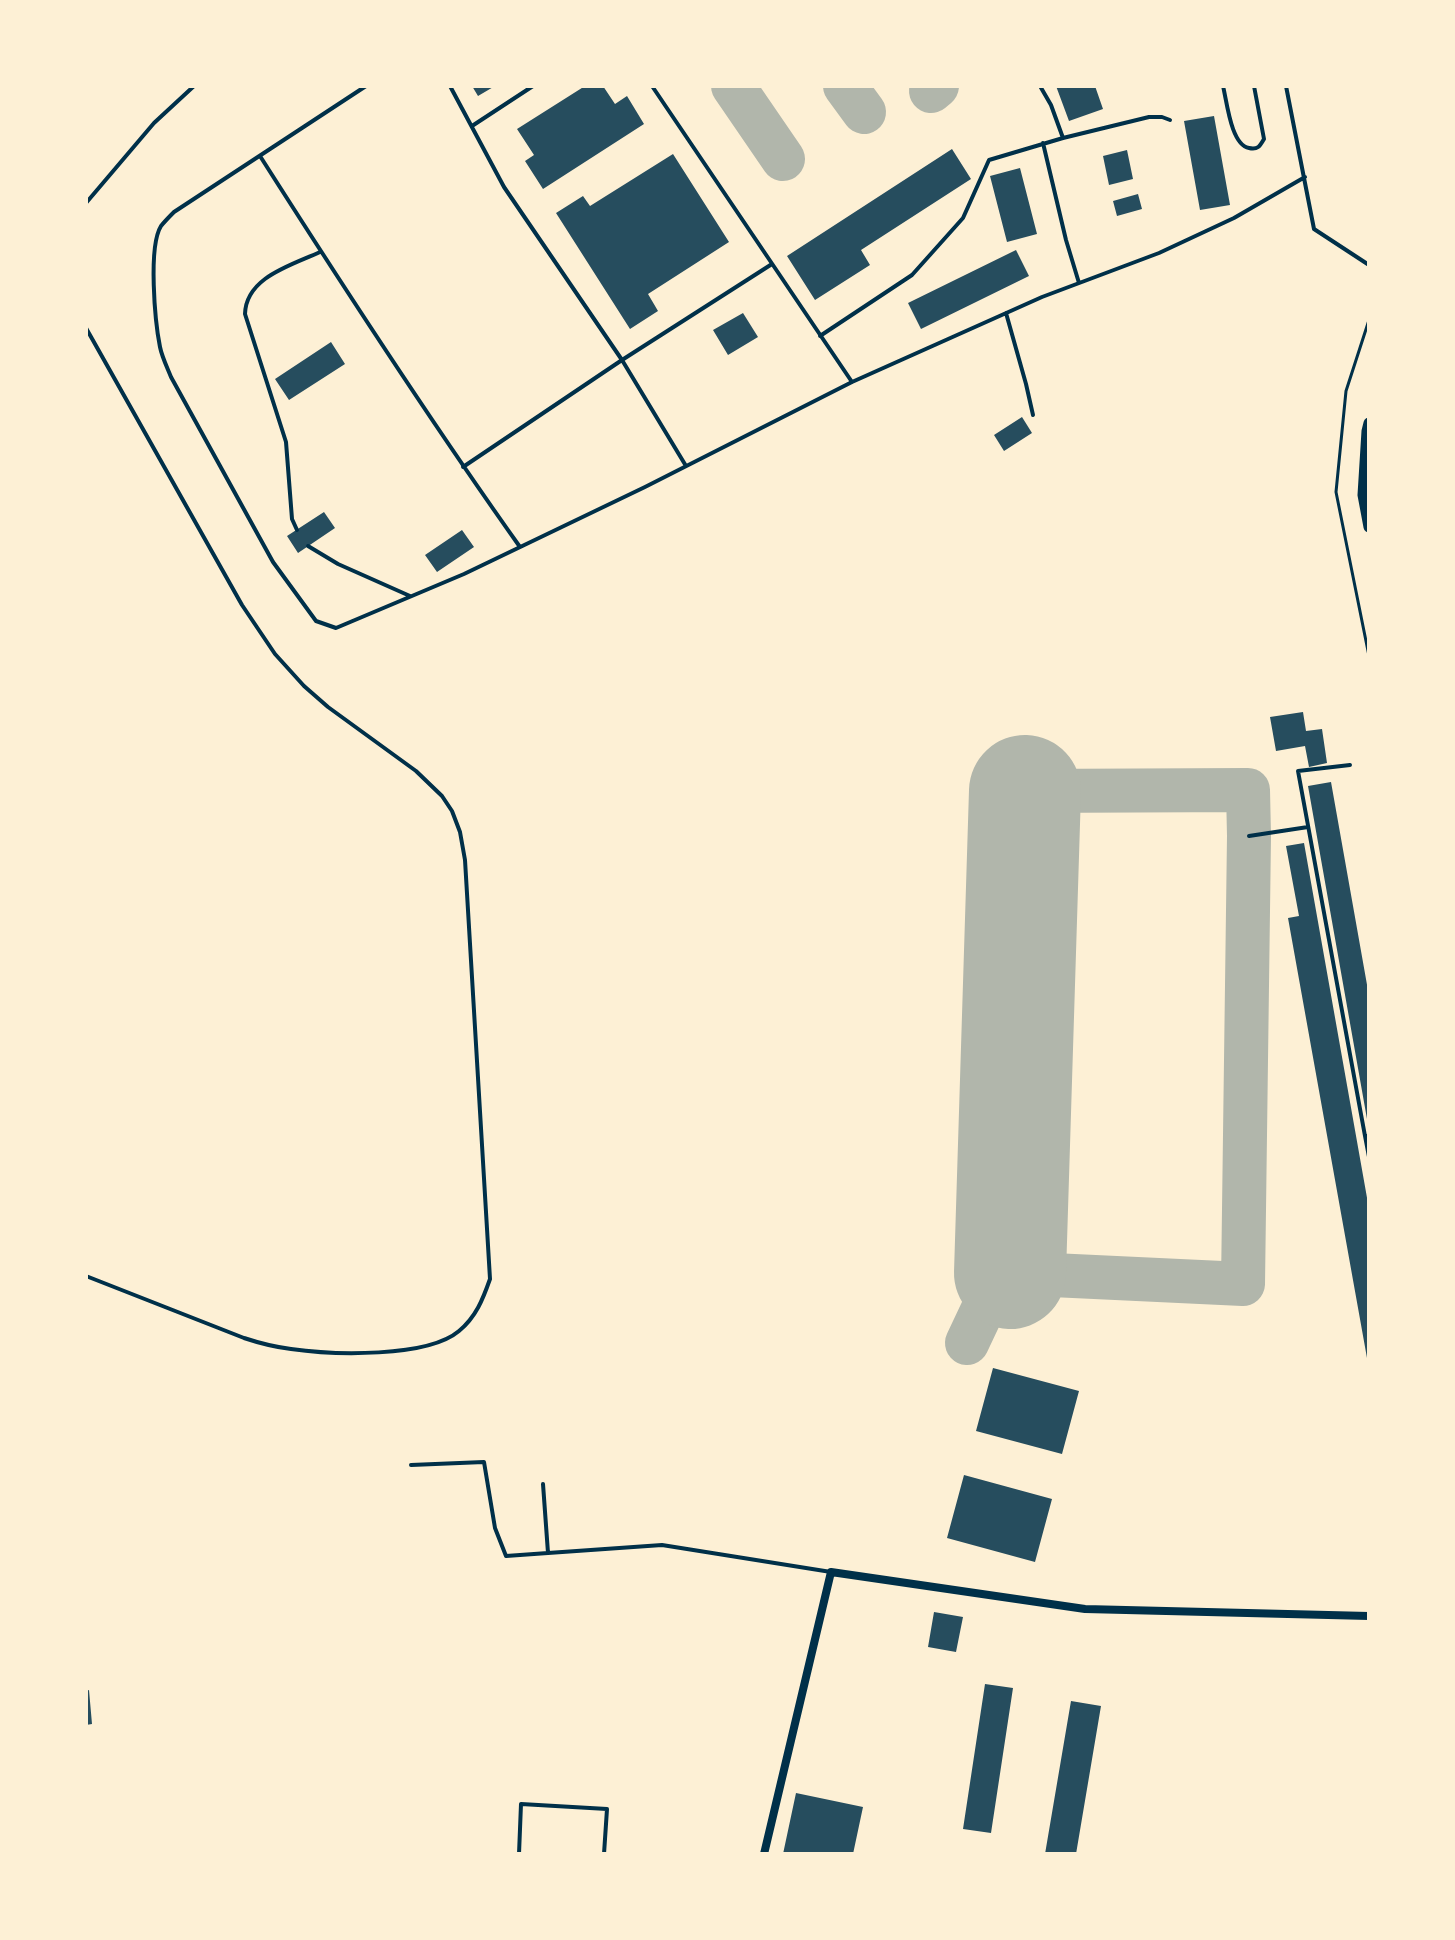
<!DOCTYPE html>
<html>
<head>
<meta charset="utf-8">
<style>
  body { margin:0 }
  #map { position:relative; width:1455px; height:1940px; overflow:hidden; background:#fdf0d5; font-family:Arial,sans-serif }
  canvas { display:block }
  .frame { position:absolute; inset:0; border:88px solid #fdf0d5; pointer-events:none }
</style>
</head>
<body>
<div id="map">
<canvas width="1455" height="1940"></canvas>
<div class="frame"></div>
</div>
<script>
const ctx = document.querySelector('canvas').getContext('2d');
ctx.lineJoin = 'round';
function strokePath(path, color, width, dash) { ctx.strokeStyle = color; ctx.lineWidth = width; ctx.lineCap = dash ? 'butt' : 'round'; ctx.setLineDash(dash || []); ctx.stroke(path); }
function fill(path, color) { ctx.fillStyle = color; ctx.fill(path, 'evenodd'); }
const taxiway = new Path2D(`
  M733,86l50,73
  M845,86l19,26
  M931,91l6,-5
  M967,1343l25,-53 18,-17 233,11 6,-448 -1,-46 -223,1`);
const runway = new Path2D(`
  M1010,1273l15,-482`);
const building = new Path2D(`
  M472,86h23l-17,10z
  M585,86h18l12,18 12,-8 17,28 -101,65 -18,-28 9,-6 -17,-26z
  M1056,86h39l8,23 -34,12z
  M1214,116l16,89 -30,5 -16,-89z
  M952,149l19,30 -110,71 9,15 -55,35 -28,-44z
  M1127,150l6,29 -24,6 -6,-29z
  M673,154l56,88 -81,52 10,17 -28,18 -74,-116 27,-17 7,10z
  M1020,168l17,66 -30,8 -17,-66z
  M1138,194l4,15 -25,7 -4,-15z
  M1016,250l13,26 -108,53 -13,-26z
  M743,313l15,24 -30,18 -15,-25z
  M331,342l14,22 -56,36 -14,-21z
  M1022,417l10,16 -28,18 -10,-16z
  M324,512l11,16 -37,25 -11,-17z
  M462,530l12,17 -37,25 -12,-17z
  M1303,712l3,19 16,-2 5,34 -18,4 -4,-21 -29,5 -6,-34z
  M1331,782l38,214v123h-2l-59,-333z
  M1304,843l65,366v149h-2l-79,-440 11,-2 -13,-70z
  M993,1368l86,23 -17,63 -86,-23z
  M964,1475l88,24 -17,63 -88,-24z
  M934,1612l29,5 -7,35 -28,-5z
  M985,1684l28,4 -22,145 -28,-4z
  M89,1690l3,34 -6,1v-34z
  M1071,1701l30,5 -25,148h-31z
  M796,1793l67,14 -10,47h-70z`);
const path = new Path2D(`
  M1369,320l-23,71 -10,101 33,164`);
const service = new Path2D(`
  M366,86l-192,126c-4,4 -9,9 -13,14 -13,21 -6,96 -1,121 2,10 7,20 11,30l102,185 43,59 20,7 128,-54 181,-87 207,-105 190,-85 117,-44 75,-35 71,-41
  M450,86l54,101 118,173 64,106
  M652,86l200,296
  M1040,86l11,19 12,33
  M1223,86c4,16 8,59 26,62 9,2 11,-2 15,-9l-10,-53
  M1286,86l28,143 55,36
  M472,126l61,-40
  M1043,143l23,97 13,43
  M260,156c84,132 169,263 260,391
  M86,203l68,-80 40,-37
  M1006,313l20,71 7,31
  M86,328l156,277 33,49 29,32 24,21 88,64 26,25 10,15 8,21 5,28 25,419c-7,20 -14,38 -31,52 -32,27 -126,24 -168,18 -16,-2 -32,-6 -47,-11l-158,-62
  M820,336l92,-61 51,-57 26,-58 74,-22 86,-21h13l8,3
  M463,467l159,-107 150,-96
  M297,530l-5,-11 -6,-77 -41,-128c1,-37 47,-49 75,-62
  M308,546l30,18 72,32
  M1350,765l-52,6 67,365
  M1249,836l59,-9
  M1369,1136h-4l4,21
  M411,1465l73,-3 11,66 11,28 42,-3
  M543,1484l5,69 114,-8 169,27
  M519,1854l2,-50 86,5 -3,45`);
const minor = new Path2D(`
  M764,1854l67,-282 254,37 284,7`);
const tertiary = new Path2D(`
  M1369,423l-2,8 -4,64 6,32`);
strokePath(taxiway, '#b1b6ab', 44);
strokePath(runway, '#b1b6ab', 112);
fill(building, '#264d5e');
strokePath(path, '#003049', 3);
strokePath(service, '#003049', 4);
strokePath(minor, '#003049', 8);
strokePath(tertiary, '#003049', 11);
</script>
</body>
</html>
